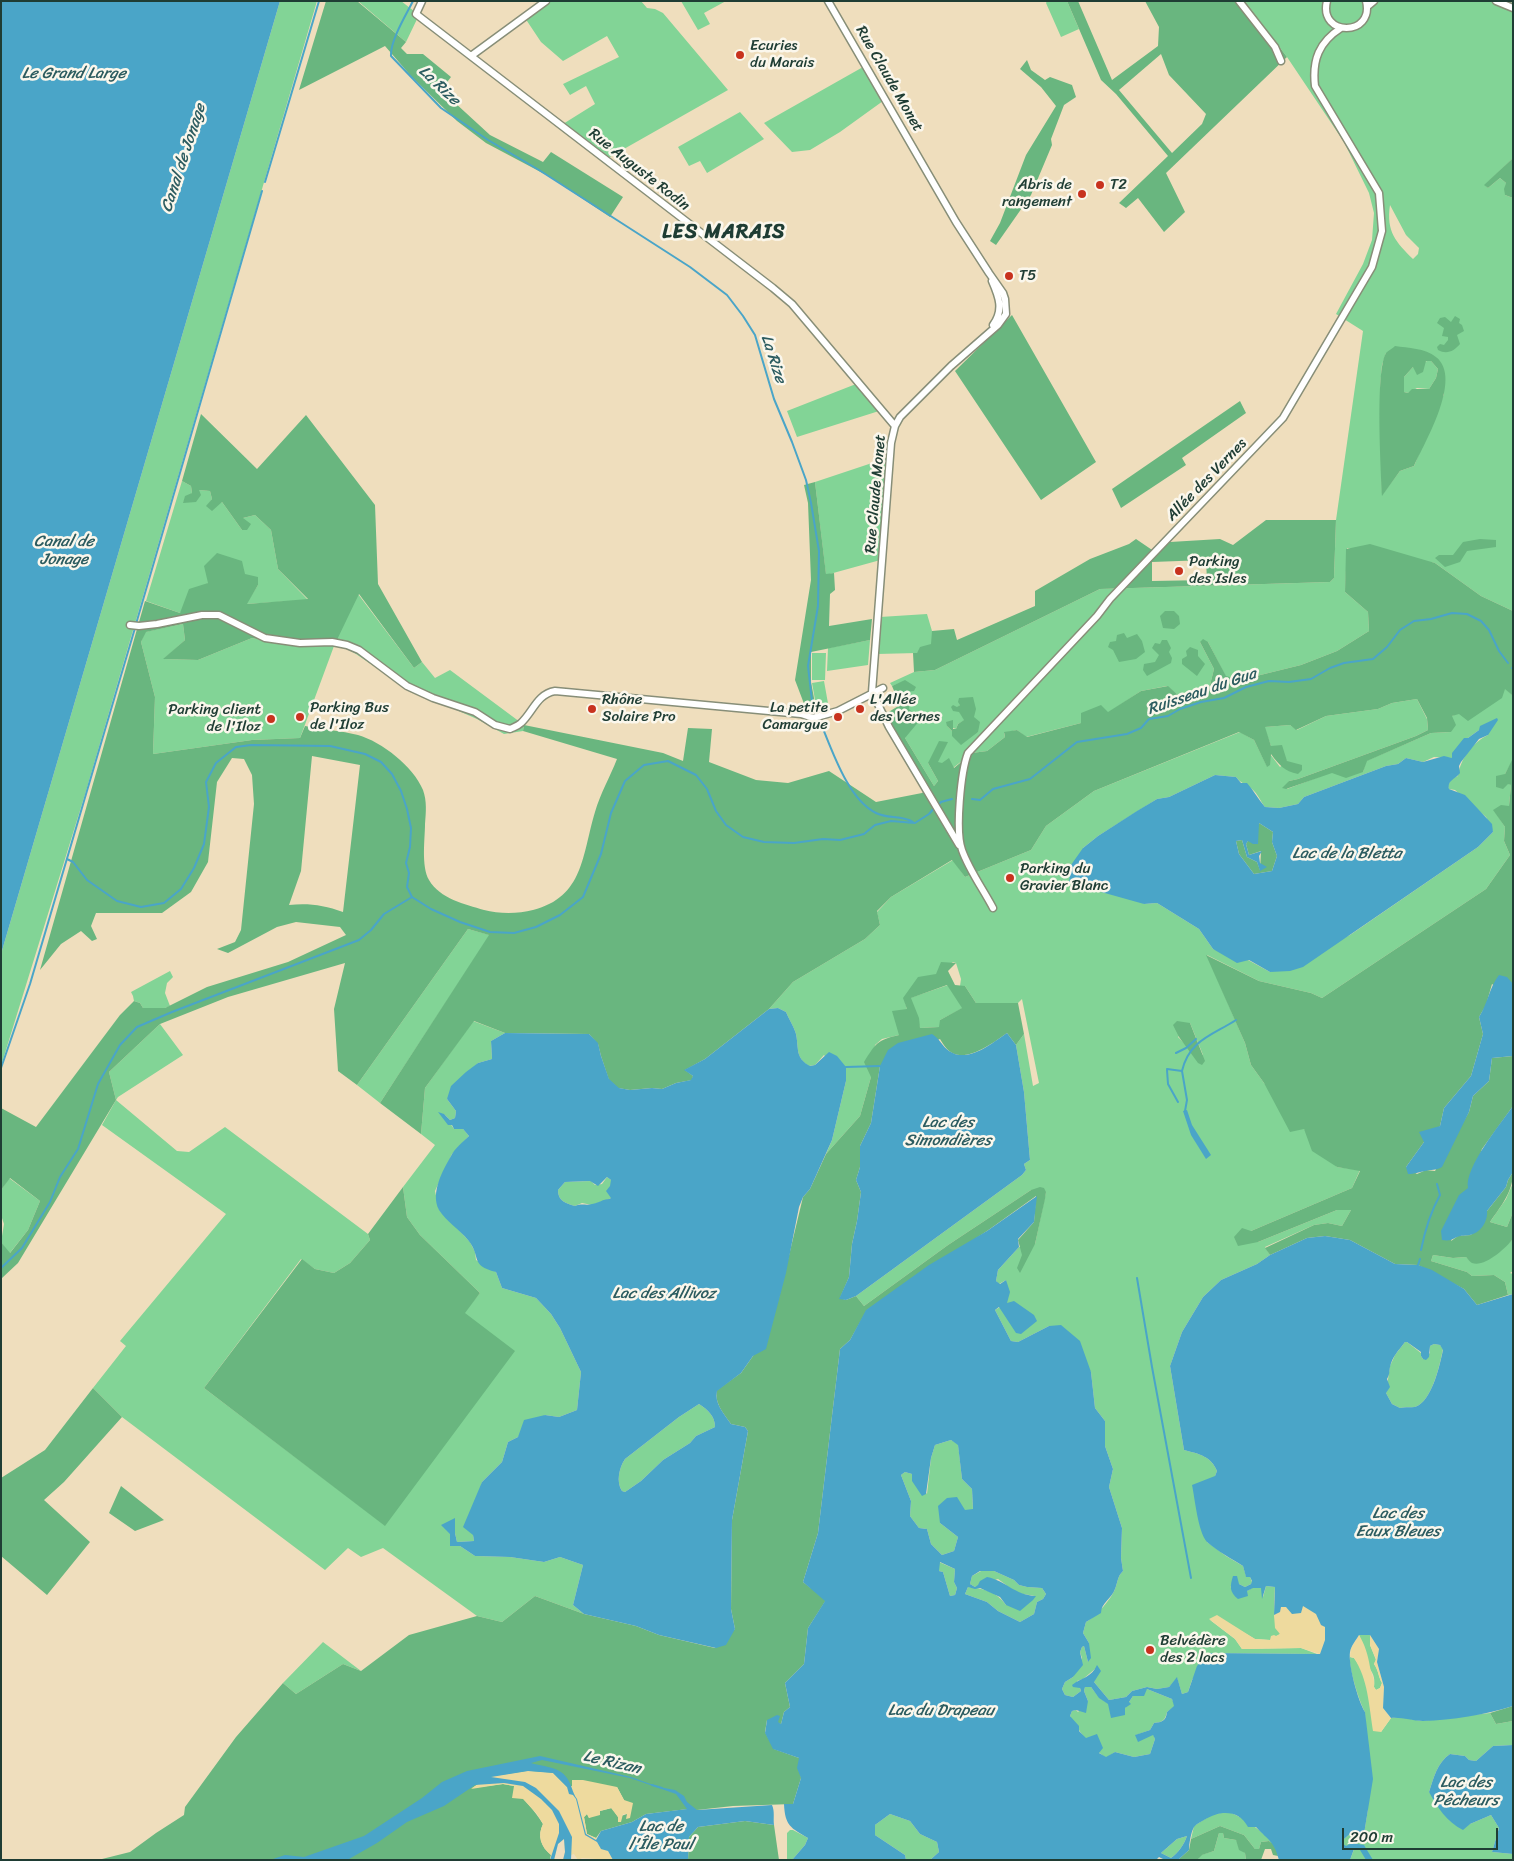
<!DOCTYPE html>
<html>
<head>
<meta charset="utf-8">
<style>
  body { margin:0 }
  #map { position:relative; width:1514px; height:1861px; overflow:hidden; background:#efdebd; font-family:Sriracha,sans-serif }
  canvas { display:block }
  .frame { position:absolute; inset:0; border:2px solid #1f3d34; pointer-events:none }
  .scale { position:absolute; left:1342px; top:1828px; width:156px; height:22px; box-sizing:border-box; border:2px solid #1f3d34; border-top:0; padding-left:6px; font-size:15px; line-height:18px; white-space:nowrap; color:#1f3d34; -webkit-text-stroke:4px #fbf7ec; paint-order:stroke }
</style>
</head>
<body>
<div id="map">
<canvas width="1514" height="1861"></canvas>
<div class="frame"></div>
<div class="scale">200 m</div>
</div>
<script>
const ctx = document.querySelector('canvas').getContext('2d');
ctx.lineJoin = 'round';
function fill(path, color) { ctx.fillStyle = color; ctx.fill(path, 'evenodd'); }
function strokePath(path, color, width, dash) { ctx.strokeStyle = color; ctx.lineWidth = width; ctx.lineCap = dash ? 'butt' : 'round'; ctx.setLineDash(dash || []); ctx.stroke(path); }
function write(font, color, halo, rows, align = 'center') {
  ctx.font = font + ' Sriracha,sans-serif'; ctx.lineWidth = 5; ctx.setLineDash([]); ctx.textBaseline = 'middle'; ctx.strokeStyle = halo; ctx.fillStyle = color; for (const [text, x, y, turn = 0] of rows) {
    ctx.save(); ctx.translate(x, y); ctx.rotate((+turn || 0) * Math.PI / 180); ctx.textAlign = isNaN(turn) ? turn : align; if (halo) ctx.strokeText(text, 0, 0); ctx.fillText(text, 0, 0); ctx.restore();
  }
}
const green = new Path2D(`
  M280,1h37l-231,790 -85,275v-112z
  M358,1h43l18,14 -13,27z
  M548,1h93l6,7 8,1 8,4 65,77 -120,68 -45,-34 32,-20 -9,-18 -16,9 -7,-11 56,-27 -12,-21 -44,25 -22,-19 -16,-24z
  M681,1h45l-22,12 6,11 -12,6z
  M1047,1h20l12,28 -18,8 -15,-34z
  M1245,1h262l6,2v155l-28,27 3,3 12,-10 6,5 -1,12 8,3v413l-32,-15 -46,-33 -88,-15 -2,44 23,20 1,19 -32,20 -36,14 -61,15 -14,-3 -18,-35h-8l14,27 -5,20 -31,6 -11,-9 -26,5 -33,22h-27v10l-55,14 -9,-7 -13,3 1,4 -18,14 -15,2 -19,15 -11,-5h-14l10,18 -4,5 -29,-48 4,-29 -7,-17 3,-11 -13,5 -2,-3 24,-11 21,-2 165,-81 230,-7 4,-4 2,-58 27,-189 -27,-17 27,-50 9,-24 2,-27 -5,-20 -25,-51 -57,-85zM1390,205l16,30 13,13 -1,6 -5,5c-17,-17 -27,-27 -23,-54zM1386,353l50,4 8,37 -30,72 -14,5 -18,24 -2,-108 2,-22zM960,705l18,27 -26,4v-5l-5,-5 9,3 2,-5 7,-4 -8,-12z
  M863,67l20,34 -43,31 -30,18 -18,2 -28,-29z
  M740,112l24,27 -57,34 -7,-12 -11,5 -11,-19z
  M1427,361h4l7,8 -2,9 -7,11 -12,-1 -9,5 -4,-1v-15l9,-10z
  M856,384l23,27 -82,26 -10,-26z
  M893,456l-9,103 -58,16 -11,-93z
  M182,481l9,5 1,7 -9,9 16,-12 11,1 2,8 -5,8 15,-5 20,28 1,-12 12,-3 16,15 7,39 30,31 -62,4 12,-19 -50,-2 -28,30 -34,-12z
  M358,594l56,74 8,-6 13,16 15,-8 74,55 -1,6 -19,3 -27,-15 -71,-31 -50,-34 -13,-7 -9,-1 -34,92 -48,2 -99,14 2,-57 -14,-55 4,-10 38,-8 2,16 -21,19 34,1 54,-22 35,7z
  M927,614l5,17v13l-15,9 -40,1 3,-37z
  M870,640l-2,25 -41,6 1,-23z
  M812,653h14l-1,27h-13z
  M824,681l5,28 -12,2 -5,-28z
  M1505,688l8,8v64l-8,14 4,10 2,1 -2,21 -15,4 11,17 -1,14 6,14 -24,34 -164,109 -11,-5 -52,-12 -52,-26 38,88 6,22 13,18 73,84 23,3 -8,18 -101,43 7,11 79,-32h14l-9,16 -14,-3 -14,2 -49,22 5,8 -13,9 -36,16 -18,17 -21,35 -12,34 14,84c15,4 27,6 33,21l-2,5 -8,66 19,14 17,10 3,10 4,1 2,5 -1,2 -6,3 -6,-3 -9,3 17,4 5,-3h10l1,9 3,-11 9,1 -1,28 6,19 -10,6 -15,-1 -21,-12 -24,-7 25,19 7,10 59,-1 16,6 -108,-1 -17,27 -4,12 -6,2 -5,-16 -8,9 -12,2 -10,-2 -15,4 -6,6 -17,3 -15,-18 1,-13 -12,10 -6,2 4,10 -8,6 -8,-2 -3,-6 3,-7 8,-5 9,-19 -2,-6 2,-5 2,-1 4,16 1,-19 -6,-10 3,-11c9,-4 26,-24 29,-33 3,-7 2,-12 8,-18l-2,-13 1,-30 -13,-41 4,-18 -8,-23v-25l-10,-13 -4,-36 -42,-46 -31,16 -7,-1 -16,-31 12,-7 -1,-23 -7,4 -3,-3 2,-11 21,-23 16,-3 11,-52 -15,-2 -83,55 -84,61 -8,-10 166,-121 4,-5 -2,-6 6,-4 -6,-68 -8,-47 8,-11 9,52 6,-3 -17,-84 -4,4h-42l-11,-17h-5l1,-7 -5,-16 -3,-1 -49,36 3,11 -8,26 -17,4 -7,6 -4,32 -11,39 -34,38 6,-14 14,-59 -22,-26 -9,10 -6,1c-14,-9 -10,-17 -13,-32 -2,-7 -7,-15 -10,-22l-8,-4 -9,1 24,-27 72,-43 15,-14 -3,-13 14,-15 62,-37 12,17 66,-27 15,-24 48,-35 146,-59 14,8 13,26 3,-12 10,13 7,-6 -16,-15 -7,-19 26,-2 7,5 29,-14 52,-7 14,-6 25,-4 10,20 1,11 -12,6 -118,43 -9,2 -2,8 45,-17h31l3,-11 65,-28 20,-1 1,-16zM1479,730l9,5c-15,7 -28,24 -30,41l-7,3 -3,7 1,3 6,1 31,27 7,15 -15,15 -128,88 -80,37 -22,-12 -35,-11 -14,-20 -42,-26 -13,1 -61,-56 15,-12 59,-37 12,-2 46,-22 21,2c5,7 11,7 17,13 4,3 8,12 12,17l14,1 19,-4 6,-7 82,-31 12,-2 8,-6 17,4 11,-5 18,1 16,-20zM1190,1023l13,32 -17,-10 -8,-8z
  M468,929l22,6 -110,168 -23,-18z
  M170,971l3,6 -6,6 -2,10 5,13 -5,2h-22l-3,-5 -6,-2 -1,-5 -2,-4z
  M948,985l15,23 -23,12v7l-20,1 -10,-30z
  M473,1021l32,12 -14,8 1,18 -14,4 -31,36 9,12 -1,7 -5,2 -6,-6 10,15h9l6,7 -17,18 -17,37 4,18 31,33 5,10 1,8 20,12 6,16 34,10 15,16 9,14 21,44 -4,38 -18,7 -14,-2 -27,22 -10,5 -6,20 -20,20 -9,53 1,6 -17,1 -2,-9 -5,1 10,12 15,10 35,1 34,5 16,-5 23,8 -10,40 11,9 -49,-18 -33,26 -25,-6 -94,-68 -22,9 -13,-9 -23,22 -203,-153 -29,-29 33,-42 -6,-5 106,-127 -124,-89 14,-25 -7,-28 51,-48 23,31 -65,42 -2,3 61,51 12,1 36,-25 143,107 2,6 -20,23 -16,10 -19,-4 -14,-10 -97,129 181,137 79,-213 16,-19 -60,-58 -13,-18 -4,-30 32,-42 -14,-11 4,-46z
  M607,1177l4,3v18l-2,1 -17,6 -10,-2 -7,3c-10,-3 -17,-5 -17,-16l7,-8 26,-1 4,4 7,-1z
  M9,1178l31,23 -12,29 -19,24 -8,-12 3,-18 -3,-9v-25z
  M1513,1183v29l-6,15 -17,-5 16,-23z
  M1513,1239v32l-3,2 3,1v20l-5,1 -3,-13 -11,-7 -22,1 -5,-4 -36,-11 2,-6 20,3 13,-1 7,6 37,-21z
  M1405,1342h2l14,11v3l2,3 7,-6v-7l4,-2 6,1 3,4c-3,15 -10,47 -24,56 -6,4 -13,1 -19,3l-8,-4 -6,-11 4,-27 5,-11z
  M699,1404c9,6 16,12 16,23l-19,9 -6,7 -27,17 -22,21 -16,11 -3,-1c-6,-9 -3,-23 3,-32l54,-42z
  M951,1440l7,4 4,35 10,10 1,21h-8l-25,13 18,14 -4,14 -12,4 -11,-11 -4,-15 -8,-1 -9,-12 1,-15 -10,-26 4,-3 7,2 15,20 4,-36 4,-13z
  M939,1562l16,7 -1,13 3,6 -2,7 -5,1 -7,-24 -4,-1z
  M981,1571h13l20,9 5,5 8,2 15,1 4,6 -3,5 -6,3 -3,12 -14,8 -22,-11 -11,-9 -22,-8 3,-7c15,1 29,5 38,18l29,-9 -18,-3 -19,-14 -23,8 -5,-3 2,-8z
  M1359,1635h11v10l6,15 -2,4c5,7 4,12 8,19l-2,5 -4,2 -2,-3c1,-8 0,-12 -4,-18z
  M323,1642l38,29 -18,-7 -47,30 -13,-11z
  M1350,1657l4,1 7,10 20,64 10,-14 9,-1 21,4 69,-8 6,11 17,-3v24l-20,1 -17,15 -7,-1 -4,-4 -15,-2c-13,9 -16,23 -21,38l41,32 21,-9 8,13 -7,24 21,2v6h-163l6,-16 -10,3 -4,-4 1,-3 9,-8 12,2 4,-25 -3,-97c-5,-8 -17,-46 -15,-55z
  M1085,1687h6c11,15 16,17 34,21l8,-12 14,-7 25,10 3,7 -8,6c-2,9 -5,10 -13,11l-4,7 -14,5 17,-1 2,5 -5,15 -16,3 -19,-5 -9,6c-15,-11 -27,-26 -36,-42l2,-5 4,-1 2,2 10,-11 -4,-10z
  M1229,1812c18,7 34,20 47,34l-7,-5 -8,1 -2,7h-4l-11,-14 -24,-9 -29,13 3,-13 19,-12z
  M890,1814l20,7 10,13 17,8 2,10 -9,8h-24l-1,-5 -30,-20v-10z
  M790,1830h3l15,8 -3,7 -13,15h-5v-27z
  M1219,1833h4l1,5 12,2 9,13 1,7h-49l4,-5 13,-4z
  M1187,1836c-3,9 -9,17 -16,22l-10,-5 16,-14z`);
const forest = new Path2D(`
  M326,1h31l49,41 -5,6 6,6h16l28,23 -10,13 49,45 53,27 8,-10 72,45 -13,20 -60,-40 -64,-34 -29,-22 -46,-45 -26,-30 -86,44z
  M1067,1h11l34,79 46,-34 1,-19 -14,-26h100l42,56 -121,116 19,39 -21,20 -26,-34 -12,10 -7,-5 49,-47 -52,-62 -15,-14zM1161,54l8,21 37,39 -4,10 -30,29 -53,-63z
  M1027,60l4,10 14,10 5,-3 22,8 4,12 -12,8 -13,34 1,6 -21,50 -35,50 -6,-4 10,-18 26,-68 30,-49 -15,-19 -21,-18z
  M1513,158v40l-8,-3 -1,-6 2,-6 -6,-5 -12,10 -4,-3z
  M1012,315l84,147 -55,38 -86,-129z
  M1455,316l5,3 -1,4 3,2 2,6 -7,4 3,9c-6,7 -13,11 -22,6l-1,-3 3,-3 4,1 4,-5v-3l-6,-1 2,-8 -7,-5 3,-5 5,-1 6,5z
  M1395,346c13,2 30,2 41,11 27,21 -11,85 -22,109l-14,5 -18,25c-1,-26 -7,-125 4,-143 2,-2 7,-5 9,-7zM1426,361h5l7,8 -2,9 -7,11h-17l-4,4 -4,-1v-15l9,-10 4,8 6,-3z
  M1240,401l6,12 -64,45 4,7 -65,43 -9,-19z
  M201,414l56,55 49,-54 69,90 3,79 44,78 -8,6 -55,-74 -25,52 -47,-1 -35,-7 -54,22 -35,-1 22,-19 -2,-16 -37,8 -5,10 14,55 -2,57 99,-14 48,-2 5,-12c18,3 36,5 53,9 24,7 55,31 65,55 4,11 3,22 2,34 0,15 -4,42 4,56 11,19 36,24 55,30 15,4 34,4 49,0 51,-13 49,-55 62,-98 5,-18 15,-35 22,-53l-94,-28 1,-6 139,28 20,8 5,-33 24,1 -3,33 47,18 32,3 41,-12 47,31 46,-9 6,-4 -33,-57 -8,-19 13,-8 -8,-19 13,-6 11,7 -2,4 -11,1 7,7 -1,10 11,11 -15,18 29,48 4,-5 -10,-18 11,-22 9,1 -10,20 4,1 7,-5 5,10 18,-15 15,-2 18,-14 -1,-5 13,-2 10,7 54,-14v-10l20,-8 7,7 33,-21 27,-5 10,9 31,-6 5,-20 -14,-27 3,-3 5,3 18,34 14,4 61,-15 36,-14 32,-20 -1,-19 -23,-20 1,-43 24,-5 65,19 46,33 32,15v85l-8,-7 -3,9 -34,23 -9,-7 -7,2 4,9 -5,7 -20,1 -64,28 -4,11 -17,6 -14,-5 -46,16 -4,-1 7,-7 9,-2 118,-43 12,-6 -1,-12 -10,-19 -25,4 -14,6 -52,7 -30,14 -6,-5 -25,2 6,19 11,-1 5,16 15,4v5l-4,4c-14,-3 -19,-9 -27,-20l-1,11 -3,2 -13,-27 -15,-8 -145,59 -48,35 -15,24 -66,27 -13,-17 -61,37 -14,14 3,14 -15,14 -72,43 -24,27 -64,50 -20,11 8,6 -1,4 -16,3 -14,6 -10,-1 -22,2 -12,-2 -9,-8 -8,-24 -3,-12 -9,-10 -84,-1 -31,-12 -49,67 -4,46 -41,-31 109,-168 -21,-6 -111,156 -19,-14 -4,-62 11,-46 -117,34 -68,27 -51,48 7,28 -98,163 -17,16v-37l9,11 18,-23 12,-29 -30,-23 -9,12v-82l35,19 84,-112 14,-14 6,2 3,5h22l42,-21 81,-25 58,-27 -6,-8 -44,-5 -19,5 -49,26 -11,-4 18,-7 6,-12 13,-126 -2,-29 -8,-16 -12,-1 -15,24 -9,80 -17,30 -29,21h-66l-5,13 6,13 -5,2 -11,-10 -20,13 -21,26 105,-369 35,12 9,-24 19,-6 -4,-17 13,-13 25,8 3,13 13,3v8l-11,19 61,-5 -30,-30 -7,-39 -16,-15 -12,3 8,6 -4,6h-5l-20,-28 -10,9 -6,-5 6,-7 -2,-8 -11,-1 2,5 -5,7 -13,1 2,-7 7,-3 -1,-7 -9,-5zM312,756l48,9 -17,147c-19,-7 -35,-9 -54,-7l12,-34z
  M815,482l11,92 8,-1 1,17 -5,4 -1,32 43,-7 -2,21 -59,12v30l6,32 -6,1 -5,-6 -11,-29 16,-100 -3,-77 -4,-18z
  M1266,520h70l-2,58 -4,4 -230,7 -165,81 -21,2 -1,-19h4l3,-6 11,-3 1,-13 22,-2 3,11 78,-34v-15l55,-32 39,-15 7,-5 22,15 12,-12 50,-3 13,6zM1206,560l1,20 -55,1v-19z
  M1480,539l16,1v7l-29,4 -7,11 -15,5 -10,-9 4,-3h14l10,-13z
  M1165,611h9l5,5 1,8 -6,5 -11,-1 -3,-12z
  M1124,633l3,5 10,-4 5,7 3,11 -9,7 -17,3 -6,-12 -5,-3 2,-5 6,-1 1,-6z
  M1162,640h5l4,8 -2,4 3,6 -1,5 -24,13 -4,-6 1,-6 11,-2 4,-7 -7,-7 3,-5 5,1z
  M1190,647l8,3v6l7,8 -8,12 -15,-12v-5l5,-3 -1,-5z
  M973,697l3,12 -2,8 6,5 -2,10 -17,13 -9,-9v-5l-5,-5 -1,-4 7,-2v9h3l2,-5 6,-4 -5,-8 -6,-1 -2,-4 2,-2 4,2 3,-2 -2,-3 1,-4z
  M1512,760l1,240 -21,-16 -6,21 -7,12 4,17 -12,42 -27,32 -4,18 -16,16 -18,25 11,7 9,-4 9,1 34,-59 4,-16 16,-15 3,-23 21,-2v50l-31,43 -31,92 7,-5 13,-1 16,-24 19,-24 2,-7 5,-8c0,20 -12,34 -23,50l17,5 6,-15v27c-7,9 -29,29 -41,24 -2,-1 -4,-4 -6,-6l-13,1 -20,-3 -2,6 36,11 5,4 22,-1 11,7 3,13 -31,10 -13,-16 -46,-24 -23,-1 -45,-24 -25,-4 -18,2 -37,17 -5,-7 49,-23 14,-2 14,3 9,-16h-14l-79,32 -20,4 -4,-9 8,-9 9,3 101,-43 8,-17 -23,-4 -25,-16 -8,-22 -14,3 -26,-49 -13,-18 -6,-22 -39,-88 53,26 52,12 11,5 164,-109 24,-34 -6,-14 1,-14 -12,-17 8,-5 8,1 2,-21 -3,-1 -5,5 -7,-2v-11l9,-2z
  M1259,823l14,9 -1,10 5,14 -5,15 -18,3 -15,-20 -3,-13 6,-1 5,17 10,5 3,8 1,-19 -12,4 -3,-11z
  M941,962l15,1 -8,8 7,14 10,1 11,17h42l6,31 -8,11 -9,-12c-14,10 -44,33 -60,16 -3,-3 -5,-7 -7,-10l-60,27 -9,57 -11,23v21l-4,13 5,12 -4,29 -5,23 -3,33 -9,21 6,2 10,-4 8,10 84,-61 83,-55 9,-3 4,1 2,4 -1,7 -10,45 -15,29 -3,-5 5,-13 -4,-15 16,-18 2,-26 -49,35 -120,79 -17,30 -10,9 -22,184 -15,49 23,18 -18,28 -4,36 -19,19 5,24 -6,5 -3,12 -14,-4 -2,12 9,17 25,9 2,20 -8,26 -60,2 -36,4 -9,-1 -42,5 -14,8 -31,9 -5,7 -9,-4 -3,-17 3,-3 2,4 11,-7 12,-3 6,9 9,-3 3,4 -6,-18 -7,-13h-50l-14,-14 -25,-2 -39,6 -17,11 31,-4 11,2c9,14 21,24 29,38 -6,12 -2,23 8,31l-1,5h-452l32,-8 26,-19 28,-18 1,-8 51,-70 47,-54 13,11 47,-30 18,7 48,-36 68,-19 25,6 33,-26 49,18 52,12 23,9 56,13 20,-19 -4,-20 1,-89 16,-89 -3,-4 -14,-3c-7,-10 -17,-21 -14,-34l24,-17 12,-17 26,-59 24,-100 7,-8 16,-35 34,-38 11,-39 -7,-15c12,-19 13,-22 35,-27l-7,-24 15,-2 -4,-11 15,-21 18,-3zM947,985l15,23 -22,12 -1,7 -19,1 -1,-10 -8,-20z
  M1177,1021l13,2 15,38 -3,4 -4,-2 -19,-26 -6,-12z
  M403,1187l4,30 13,18 60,58 -15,20 50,38 -130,175 -181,-138 98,-129 13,10 19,4 16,-10 20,-23 -2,-6z
  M93,1388l29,29 -58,65 -20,18 46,42 -43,53 -46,-39v-78l44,-28z
  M121,1486l43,34 -29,11 -26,-18z
  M1513,1706v15l-17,3 -6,-11z
  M745,1821l29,4 5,35h-91l1,-23 9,-10z
  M1220,1826l24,9 11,14h4l2,-7 8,-1 7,5 2,10 -5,-1 -2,-6h-6l-4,11h-15l-1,-7 -6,-3 -3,-10 -12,-2 -1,-5h-4l-5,18 -12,4 -5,5h-19l11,-10 2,-11z`);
const sand = new Path2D(`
  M1275,1587l26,1 24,39v13l-5,14 -19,-6 -59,1 -7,-10 -26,-20 8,-4 38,24 15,1 1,-4 3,-1 2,1 4,-2 -5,-6 -1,-13z
  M1359,1635c6,10 9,20 11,32 1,7 5,11 4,20l2,3 4,-2 2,-5c-4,-7 -3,-11 -8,-19l2,-5 -6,-14v-10l9,14 -2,13 7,25 -1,21 8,10 -10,14 -8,-1c-4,-25 -5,-52 -19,-73l-4,-1 1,-9z
  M528,1771l25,2 14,14 5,-1v-6h11l34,7 7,13 9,3 -3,15 -4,1 1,-5h-4l-2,8h-3v-5l-7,-9 -11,3v4l-11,3 -2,-4 -3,3 3,17 9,4 2,6 10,7 5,9 -31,-2 -4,2 -4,-6 -3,1v5h-8l2,-8 -1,-13 -6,5 -4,16h-4l1,-5c-10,-8 -14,-19 -8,-31l-6,-10 -14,-15 -11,-1 2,-12 -11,-2 -32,5 18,-12z`);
const water = new Path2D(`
  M1,1h279l-279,953z
  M1497,718l1,2 -10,15 -9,4 -18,23 -2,4 1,7c-4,6 -13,7 -11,16l16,6 27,29 1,8 -15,15 -175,120 -13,4 -20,1 -21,-12 -12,3 -24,-14 -14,-20 -42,-26 -13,1 -75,-21 2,-18 12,-17 15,-12 39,-25 20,-12 12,-2 46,-22 21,2 5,6h6c7,8 11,16 18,24l14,1 19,-4 6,-7 82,-31 12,-2 8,-6 17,4 21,-6 8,2v-5l12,-15h4l11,-8 1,-4zM1259,823l14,9 -1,10 5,14 -5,15 -18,3 -15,-20 -3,-13 6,-1 5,17 10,5 3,9 7,-4 -7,-4 -1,-7 3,-5 -13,4 -3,-11 2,-3 5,3h5z
  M1499,975l8,2 6,7v72l-21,2 -3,23 -16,15 -4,16 -27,55c-7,4 -10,2 -17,4 -7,1 -10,3 -17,3l-2,-7 18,-25 -5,-10 21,-6 4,-18 27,-32 12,-42 -4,-17c9,-14 10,-29 20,-42z
  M778,1008l8,4c3,7 8,15 10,22 3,15 -1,24 14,32l5,-1 14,-13 8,4 9,11v14l-14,59 -22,49 -7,8 -4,10 -13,66 -20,76 -13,7 -12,17 -24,18c-3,12 7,23 14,33l14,3 3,4 -16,89 -1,89 4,20 -9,16 -10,3 -57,-13 -23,-9 -52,-12 -11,-9 10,-40 -23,-8 -16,5 -34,-5 -35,-1 -15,-10h-10v-12l-9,-9 14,-7v15l2,9 17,-1 -1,-6 -10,-8 19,-45 20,-20 6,-20 10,-5 6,-17 21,-5 14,2 18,-7 4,-38 -21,-44 -9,-14 -15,-16 -34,-10 -6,-16c-27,-7 -14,-15 -28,-32 -8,-10 -22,-19 -29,-30 -9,-17 4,-40 12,-54 4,-8 12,-14 18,-20l-6,-7h-9l-2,-4h-4l-10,-13 6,2 6,6 5,-2 1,-7 -9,-12 4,-13 15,-14 12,-9 14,-4 -1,-18 14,-8 84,1 9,9 3,13 8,23 10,9 11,2 22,-2 10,1 14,-6 15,-3 2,-4 -9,-6 21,-11 64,-50zM607,1177l4,3 -1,6 -4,5 5,7 -2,1c-6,0 -10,4 -17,5 -6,2 -10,-1 -17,2 -10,-3 -17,-5 -17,-16l7,-8 25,-1 8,5zM699,1404c9,6 16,12 16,23l-19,9 -6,7 -27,17 -22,21 -16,11 -3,-1c-6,-9 -3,-23 3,-32l54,-42z
  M1007,1033l9,12 8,47 6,68 -6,4 2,6 -4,5 -166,121 -10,4 -7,-1 10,-22 3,-33 5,-23 4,-29 -5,-12 4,-13v-21l11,-23 9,-57 8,-16 10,-7 34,-9c8,5 10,12 17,17 19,13 43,-8 58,-18z
  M1513,1106v66l-5,8 -2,7 -19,24c1,11 -7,22 -17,24 -4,1 -9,0 -13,2 -6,3 -7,4 -15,3l-1,-9 18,-36 9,-7c-4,-20 33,-65 45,-82z
  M1187,1110l5,15 19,30 -5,4 -15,-24 -8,-24z
  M1037,1196l-3,26 -16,17 1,8 -21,23 -2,11 4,3 6,-4 4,12 -3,11 7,-2 20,14 3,6 -16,13 -5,-1 -17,-26 -4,3 16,31 7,1 31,-16 12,-1 19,16 11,31 4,36 10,13v25l8,23 -4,18 13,41 -1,30 2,13c-6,6 -5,11 -8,18 -3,9 -14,14 -14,24l-15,9 -3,11 6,10 2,15 -3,4 -4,-16 -2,1 -2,5 3,13 -10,12 -8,5 -3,7 3,6 8,2 8,-6 -1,-3 -7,-1 -1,-2c9,-7 20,-8 25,-20l4,6 -7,11 15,18 17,-3 6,-6 15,-4 10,2 12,-2 8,-10 5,17 6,-2 9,-26 12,-13 111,1 5,-14v-13l-4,-2 -5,-11 -13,-8 -2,7 -9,1 -6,-7h-5l-1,5 -6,3 1,-28 -9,-1 -4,13 -1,-11h-8l-6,3 1,5 -10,3c-9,-7 -8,-13 -5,-23h4l2,8 6,3 6,-3 1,-3 -2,-4h-4l-3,-11c-11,-7 -26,-15 -36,-24 -9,-10 -12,-43 -15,-57l23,-9 2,-5c-6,-15 -18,-17 -33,-21l-14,-84 12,-34 21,-35 18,-17 36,-16 13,-9 37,-17 18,-2 25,4 45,24 23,1 14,5 32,19 13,16 36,-11v412c-29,9 -60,14 -90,15 -11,0 -21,-4 -32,-3l-8,-10 1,-21 -7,-25 2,-13 -9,-14h-11c-3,5 -8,11 -9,17 -2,12 8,49 15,60l8,67 -9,55 -12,-2 -9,8 -1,3 4,3 6,-3 12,2 9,15h-7l-6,-10 -6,-1 -4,11h-71c-5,-19 -10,-19 -23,-33h-8c-9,-18 -29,-17 -44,-7 -3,2 -8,4 -10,7 -3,5 -5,17 -5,23l-11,10h-13l-6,-3 -3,3h-226l9,-8 -2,-10 -17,-8 -10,-13 -20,-7 -15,11v10l30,20 1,5h-114l13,-15 3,-7c-17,-10 -23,-12 -24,-34h9l8,-26 -4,-10 2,-10 -26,-9 -8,-16 2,-13 10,-5 3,1 -2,6 3,2 3,-12 6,-5 -5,-24 19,-19 4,-36 17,-27 -22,-19 15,-49 22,-184 10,-9 16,-30 63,-45 58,-34zM1405,1342h2l14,10v4l2,3 3,1 3,-3 1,-11 4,-2 6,1 3,5c-3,14 -10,46 -24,55 -6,4 -13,1 -19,3l-8,-4 -6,-11 4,-6 -3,-8c3,-5 2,-7 3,-12 2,-10 9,-17 15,-25zM951,1440l7,5 4,34 10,10 1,20 -8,1 -8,-13 -10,1 -9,8 2,17 18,14 -4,14 -12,4 -11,-11 -4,-15 -8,-1 -9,-12 1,-15 -10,-26 4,-3 7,2v7l10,15 4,-2 5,-36 4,-13zM940,1562l15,7 -1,13 3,6 -2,7 -5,1 -7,-24 -4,-1zM980,1571h14l20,9 5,5 8,2 15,1 4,6 -3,5 -6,3 -3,12 -14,8 -22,-11 -11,-9 -22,-8 3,-7 7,2 5,-1 20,9 6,8 14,6 13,-11 3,-4c-22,-1 -29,-15 -49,-19l-7,4 -2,4 -3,2 -5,-3 2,-8zM1085,1687h6l8,11 9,6 3,14 14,-3v-7l6,-4 -2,-2 4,-6h11l3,-7 25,10 2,7 -7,6c-1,9 -5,10 -13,11l-4,7 -15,5 3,7 15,-7 2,4 -5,15 -16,3 -19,-5 -9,5 -7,-4 4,-5 -6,-14 -11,4 -7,-7v-5l-9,-10 2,-5 4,-1 10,3 2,-12 -4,-10zM1187,1836c-3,9 -9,17 -16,22l-10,-5 16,-14z
  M1513,1745v109l-21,-2 7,-24 -8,-13 -21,9 -7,6c-16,-8 -26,-23 -34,-38 5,-15 8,-29 21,-38l15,2 4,4 7,1 17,-15z
  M540,1756l91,21 28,10 16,3 9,6 3,6 10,8 75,-5c3,7 1,13 2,20l-29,-4 -47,6 -9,10 -1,23h-75l-5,-9 -7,-2 -4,-7 -12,-7 -9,-36 -3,-4 -4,-1 -2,-7 -14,-14 -25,-2 -37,6 34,5 11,6 23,23 13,26 -1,23h-8l2,-8 -1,-13 -6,5 -4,16h-4l9,-27v-9l-7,-14 -11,-11 -18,-13 -19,-3 -29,2 -31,21 -37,16 -30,21 -28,16 -79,1 15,-5 19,2 60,-21 58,-38 20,-16 25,-11zM542,1760l88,18 46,16 11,15 -41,5 -14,8 -31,9 -5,9 -10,-6 -9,-35c-5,-7 -5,-14 -10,-21 -8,-12 -24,-11 -36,-15z`);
const stream = new Path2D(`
  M413,1c-7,14 -23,40 -22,55l50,52 47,32 51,30 151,97 37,28 16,21 12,19 19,64 18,43 14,38 5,23 8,48 -1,55 -10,60 4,35 5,14
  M265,182l54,-181
  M136,624l126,-433
  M1512,668h1
  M819,719c12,28 28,80 57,94 11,6 26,2 37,9
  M972,799l8,1 13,-11 37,-10 47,-37 50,-8 14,-6 8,-9 19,-3 12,-7 21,-7 23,-4 22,-11 23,-6 20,1 22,-3 19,-11 14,-5 29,-4 14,-12 13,-17 14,-9 17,-2 21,-6 15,1 14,7 8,9 10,21 9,12
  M938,805l3,-3 11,-3
  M67,859l6,3 14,18 30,21 24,6 23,-4 17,-14 13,-21 10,-24 5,-37 -3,-25 10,-19 20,-16 15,-2 79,1 35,8 16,8 11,12 9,17 6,18 4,19 -1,19 -4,16 3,10 -2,14 5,10 19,12 29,13 30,10 24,1 22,-6 24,-12 23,-18 18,-43 10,-41 14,-32 19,-16 24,-4 28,14 11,14 9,22 10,14 17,12 21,5 30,1 29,-4 17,1 24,-6 11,-9 16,-4 24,2 14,-9 6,-7
  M1176,1053l10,-5 10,-9
  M846,1067l34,-1
  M1,1068l29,-84 105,-356
  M1167,1069l15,2c7,-31 31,-36 54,-51
  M1167,1070l1,14 10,18
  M1182,1071l5,29 -2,11
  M1421,1250c4,-20 9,-37 19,-55l-3,-11
  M1418,1265l2,-6
  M1,1268l21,-20 28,-46 10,-25 18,-28 20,-65 22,-39 17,-18 35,-15 187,-72 12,-10 13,-16 28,-17
  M1137,1278l15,89 39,211
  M652,1785l10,3`);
const street = new Path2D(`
  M422,1l-6,13 357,274 19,16 103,122
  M828,1l128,221 33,51 14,20 2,6 1,15 -8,11 -47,41 -51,51 -5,9 -4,17 -19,249 17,35 70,118
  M1239,1l36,46 6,14
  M1327,1c-9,36 48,36 39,0
  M1496,1l17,7
  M1368,6l6,-5
  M471,56l75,-55
  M992,281c7,16 12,29 1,44
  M130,625l9,1 18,-2 45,-9h17l46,23 35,5 32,-1 15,3 12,5 48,36 26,12 42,14 20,13 15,4c4,-2 8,-3 11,-6 12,-11 16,-29 34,-32l246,23 12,4 25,-7 45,-23
  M993,908c-10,-19 -24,-38 -31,-58 -7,-19 -1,-79 6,-97l129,-137 13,-17 173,-181 89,-151 10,-36 -3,-38 -64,-107c-3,-26 4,-44 26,-58`);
const markers = [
  [740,55,5,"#c8321e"],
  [1100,185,5,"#c8321e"],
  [1082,194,5,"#c8321e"],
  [1009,276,5,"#c8321e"],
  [1179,571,5,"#c8321e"],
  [592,709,5,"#c8321e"],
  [860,709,5,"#c8321e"],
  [300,717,5,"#c8321e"],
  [838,717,5,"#c8321e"],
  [271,719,5,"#c8321e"],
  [1010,878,5,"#c8321e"],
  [1150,1650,5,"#c8321e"]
];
const poiNames = [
  ["Ecuries",750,46],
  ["du Marais",750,63],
  ["Abris de",1072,185,"right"],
  ["rangement",1072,202,"right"],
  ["T2",1110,185],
  ["T5",1019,276],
  ["Parking",1189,562],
  ["des Isles",1189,579],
  ["Rhône",602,700],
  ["Solaire Pro",602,717],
  ["L'Allée",870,700],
  ["des Vernes",870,717],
  ["Parking Bus",310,708],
  ["de l'Iloz",310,725],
  ["La petite",828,708,"right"],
  ["Camargue",828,725,"right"],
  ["Parking client",261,710,"right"],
  ["de l'Iloz",261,727,"right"],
  ["Parking du",1020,869],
  ["Gravier Blanc",1020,886],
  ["Belvédère",1160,1641],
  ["des 2 lacs",1160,1658]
];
const streetNames = [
  ["Rue Claude Monet",889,79,60],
  ["Rue Auguste Rodin",639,170,38],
  ["Allée des Vernes",1207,480,-46],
  ["Rue Claude Monet",876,494,-85]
];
const waterNames = [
  ["Le Grand Large",74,74],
  ["La Rize",439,86,43],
  ["Canal de Jonage",184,158,-72],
  ["La Rize",773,359,72],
  ["Canal de",64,542],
  ["Jonage",64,560],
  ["Ruisseau du Gua",1202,692,-19],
  ["Lac de la Bletta",1347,854],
  ["Lac des",948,1123],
  ["Simondières",948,1141],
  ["Lac des Allivoz",664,1294],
  ["Lac des",1398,1514],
  ["Eaux Bleues",1398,1532],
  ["Lac du Drapeau",941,1711],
  ["Le Rizan",612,1763,13],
  ["Lac des",1466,1783],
  ["Pêcheurs",1466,1801],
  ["Lac de",661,1827],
  ["l'Île Paul",661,1845]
];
const districtNames = [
  ["LES MARAIS",724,233]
];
fill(green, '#82d496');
fill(forest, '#69b67f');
fill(sand, '#eeda9e');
fill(water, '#4aa5c8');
strokePath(stream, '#4aa5c8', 2);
strokePath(street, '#878e78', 9);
strokePath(street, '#fff', 6);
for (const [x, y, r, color] of markers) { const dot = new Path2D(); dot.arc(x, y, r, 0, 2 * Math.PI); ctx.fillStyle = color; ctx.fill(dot); strokePath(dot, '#fbf7ec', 2); }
write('15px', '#1f3d34', '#fbf7ec', poiNames, 'left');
write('15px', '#1f3d34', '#fbf7ec', streetNames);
write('italic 16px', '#2c5c60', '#fbf7ec', waterNames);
ctx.letterSpacing = '1px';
write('bold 20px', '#1f3d34', '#fbf7ec', districtNames);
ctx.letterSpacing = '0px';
</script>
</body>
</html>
